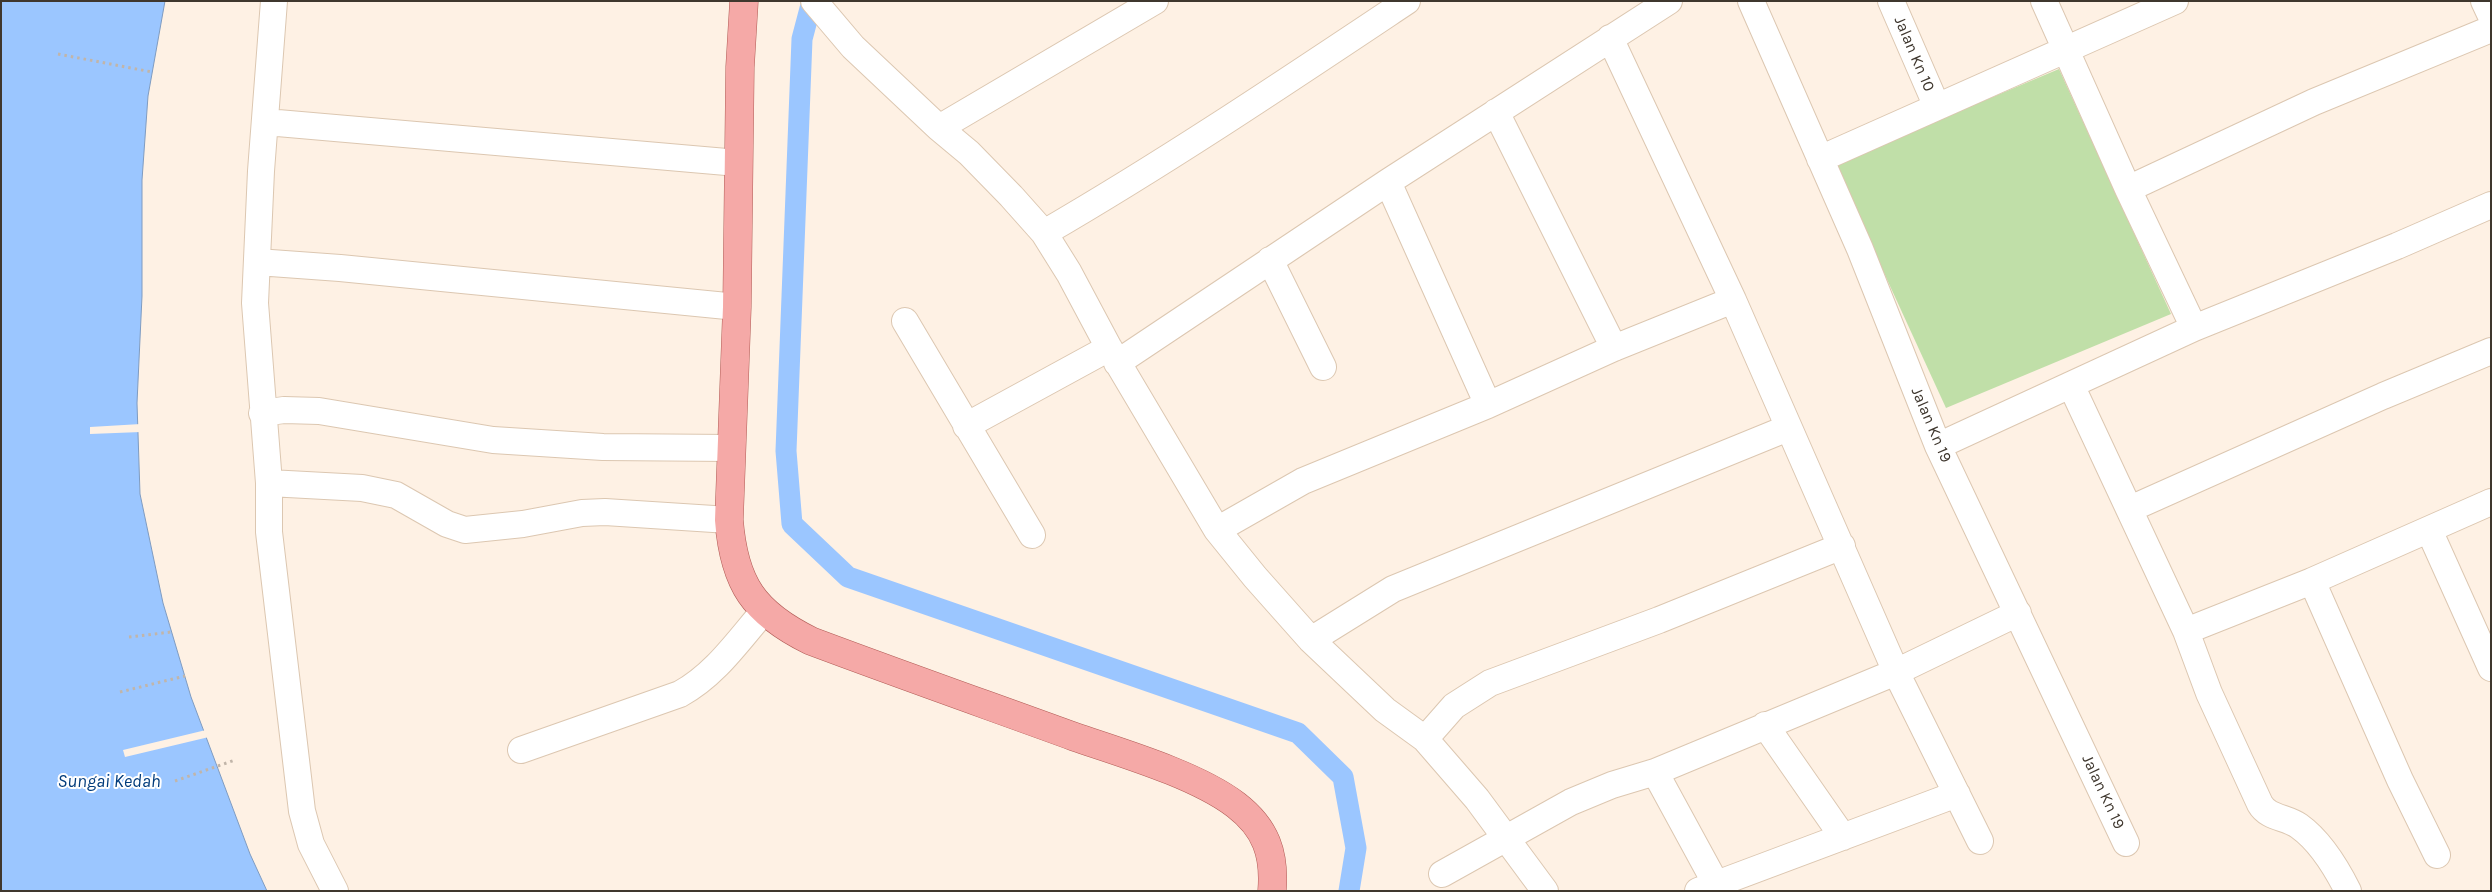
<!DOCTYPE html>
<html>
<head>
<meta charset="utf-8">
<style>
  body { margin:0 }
  #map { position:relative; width:2492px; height:892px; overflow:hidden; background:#fef1e4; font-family:Karla,sans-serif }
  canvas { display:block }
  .frame { position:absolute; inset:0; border:2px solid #3f372e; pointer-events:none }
</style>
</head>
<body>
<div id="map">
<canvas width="2492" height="892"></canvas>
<div class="frame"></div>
</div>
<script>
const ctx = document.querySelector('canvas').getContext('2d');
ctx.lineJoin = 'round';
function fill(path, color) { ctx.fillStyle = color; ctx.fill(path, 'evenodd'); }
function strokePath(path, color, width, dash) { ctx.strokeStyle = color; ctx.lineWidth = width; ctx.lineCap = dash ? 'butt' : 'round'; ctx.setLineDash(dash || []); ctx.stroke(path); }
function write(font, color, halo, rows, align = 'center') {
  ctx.font = font + ' Karla,sans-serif'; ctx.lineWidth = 4; ctx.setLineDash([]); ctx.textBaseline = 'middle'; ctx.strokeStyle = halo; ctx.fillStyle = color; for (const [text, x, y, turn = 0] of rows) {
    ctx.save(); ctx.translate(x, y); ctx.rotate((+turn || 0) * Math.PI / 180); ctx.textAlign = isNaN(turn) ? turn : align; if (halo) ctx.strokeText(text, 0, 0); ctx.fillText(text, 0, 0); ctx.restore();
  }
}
const green = new Path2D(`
  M2059,69l112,245 -225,94 -112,-244z`);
const water = new Path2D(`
  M1,1h164l-17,95 -6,84v116l-5,107 3,91 23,109 28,94 59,157 17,37h-266z`);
const pier = new Path2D(`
  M141,424v8l-51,2v-7z
  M206,730l3,7 -84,20 -2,-7z`);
const canal = new Path2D(`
  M812,1l-10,38 -16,412 6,73 56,53 450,156 45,44 13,71 -7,43`);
const path = new Path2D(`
  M58,54l94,18
  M129,637l42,-5
  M120,692l65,-16
  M175,781l60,-21`);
const minor = new Path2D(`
  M274,1l-13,170 -6,132 14,180v49l33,279 9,33 24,47
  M814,1l39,46 86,81 30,25 42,43 33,37 25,40 40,75 108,182 38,47 56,63 74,70 40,29 52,60 68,92
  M1751,1l109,248 78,197 188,397
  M1891,1l46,106
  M2044,1l84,188 66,139
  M2484,1l7,15
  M1610,38l123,262 163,372 84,169
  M1496,112l118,236
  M266,122l472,41
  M939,128l216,-127
  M1820,159l355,-158
  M1388,182l100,223
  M2128,189l186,-87 177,-73
  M1044,233c124,-72 243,-152 363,-232
  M1270,260l53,107
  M257,262l83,6 397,39
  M905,321l127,214
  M1117,363l271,-181 281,-181
  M2071,385l115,246 126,-50 179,-79
  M262,413l22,-3 35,1 174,29 110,7 128,1
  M966,426l143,-78
  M1938,446l256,-118 203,-82 94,-41
  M269,483l93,5 34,7 51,29 18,6 58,-6 59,-11 23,-1 124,8
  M2130,509l253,-113 108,-45
  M1217,530l86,-49 185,-76 126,-57 119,-48
  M2429,530l62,138
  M2312,581l88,199 37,75
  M2186,631l23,62 51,111c8,14 26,13 39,22 21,15 38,43 49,65
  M1311,640l82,-51 395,-161
  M1765,725l78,112
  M1425,739l29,-33 36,-23 169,-63 183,-74
  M521,750l159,-56c35,-19 58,-53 84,-83
  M1655,772l61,112
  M1442,874l129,-72 41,-17 43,-13 241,-100 122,-59
  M1698,891l259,-97`);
const major = new Path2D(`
  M744,1l-4,66 -3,240 -8,213c5,64 25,93 82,121 88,33 176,64 264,96 47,16 122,38 161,68 30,23 39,49 36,86`);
const streetNames = [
  ["Jalan Kn 10",1914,54,67],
  ["Jalan Kn 19",1931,425,67],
  ["Jalan Kn 19",2103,792,65]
];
const waterNames = [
  ["Sungai Kedah",109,782]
];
fill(green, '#c0dfa8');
fill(water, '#9bc6ff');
strokePath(water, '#7f9bc0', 1);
fill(pier, '#fef1e4');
strokePath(canal, '#9bc6ff', 21);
strokePath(minor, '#dcc7b1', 28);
strokePath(major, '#b15c56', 29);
strokePath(path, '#c1b5a9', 3, [2.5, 4]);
strokePath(minor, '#fff', 26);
strokePath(major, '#f5a9a7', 28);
write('16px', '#3f372e', '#fff', streetNames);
write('italic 18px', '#003b7b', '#fff', waterNames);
</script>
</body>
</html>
